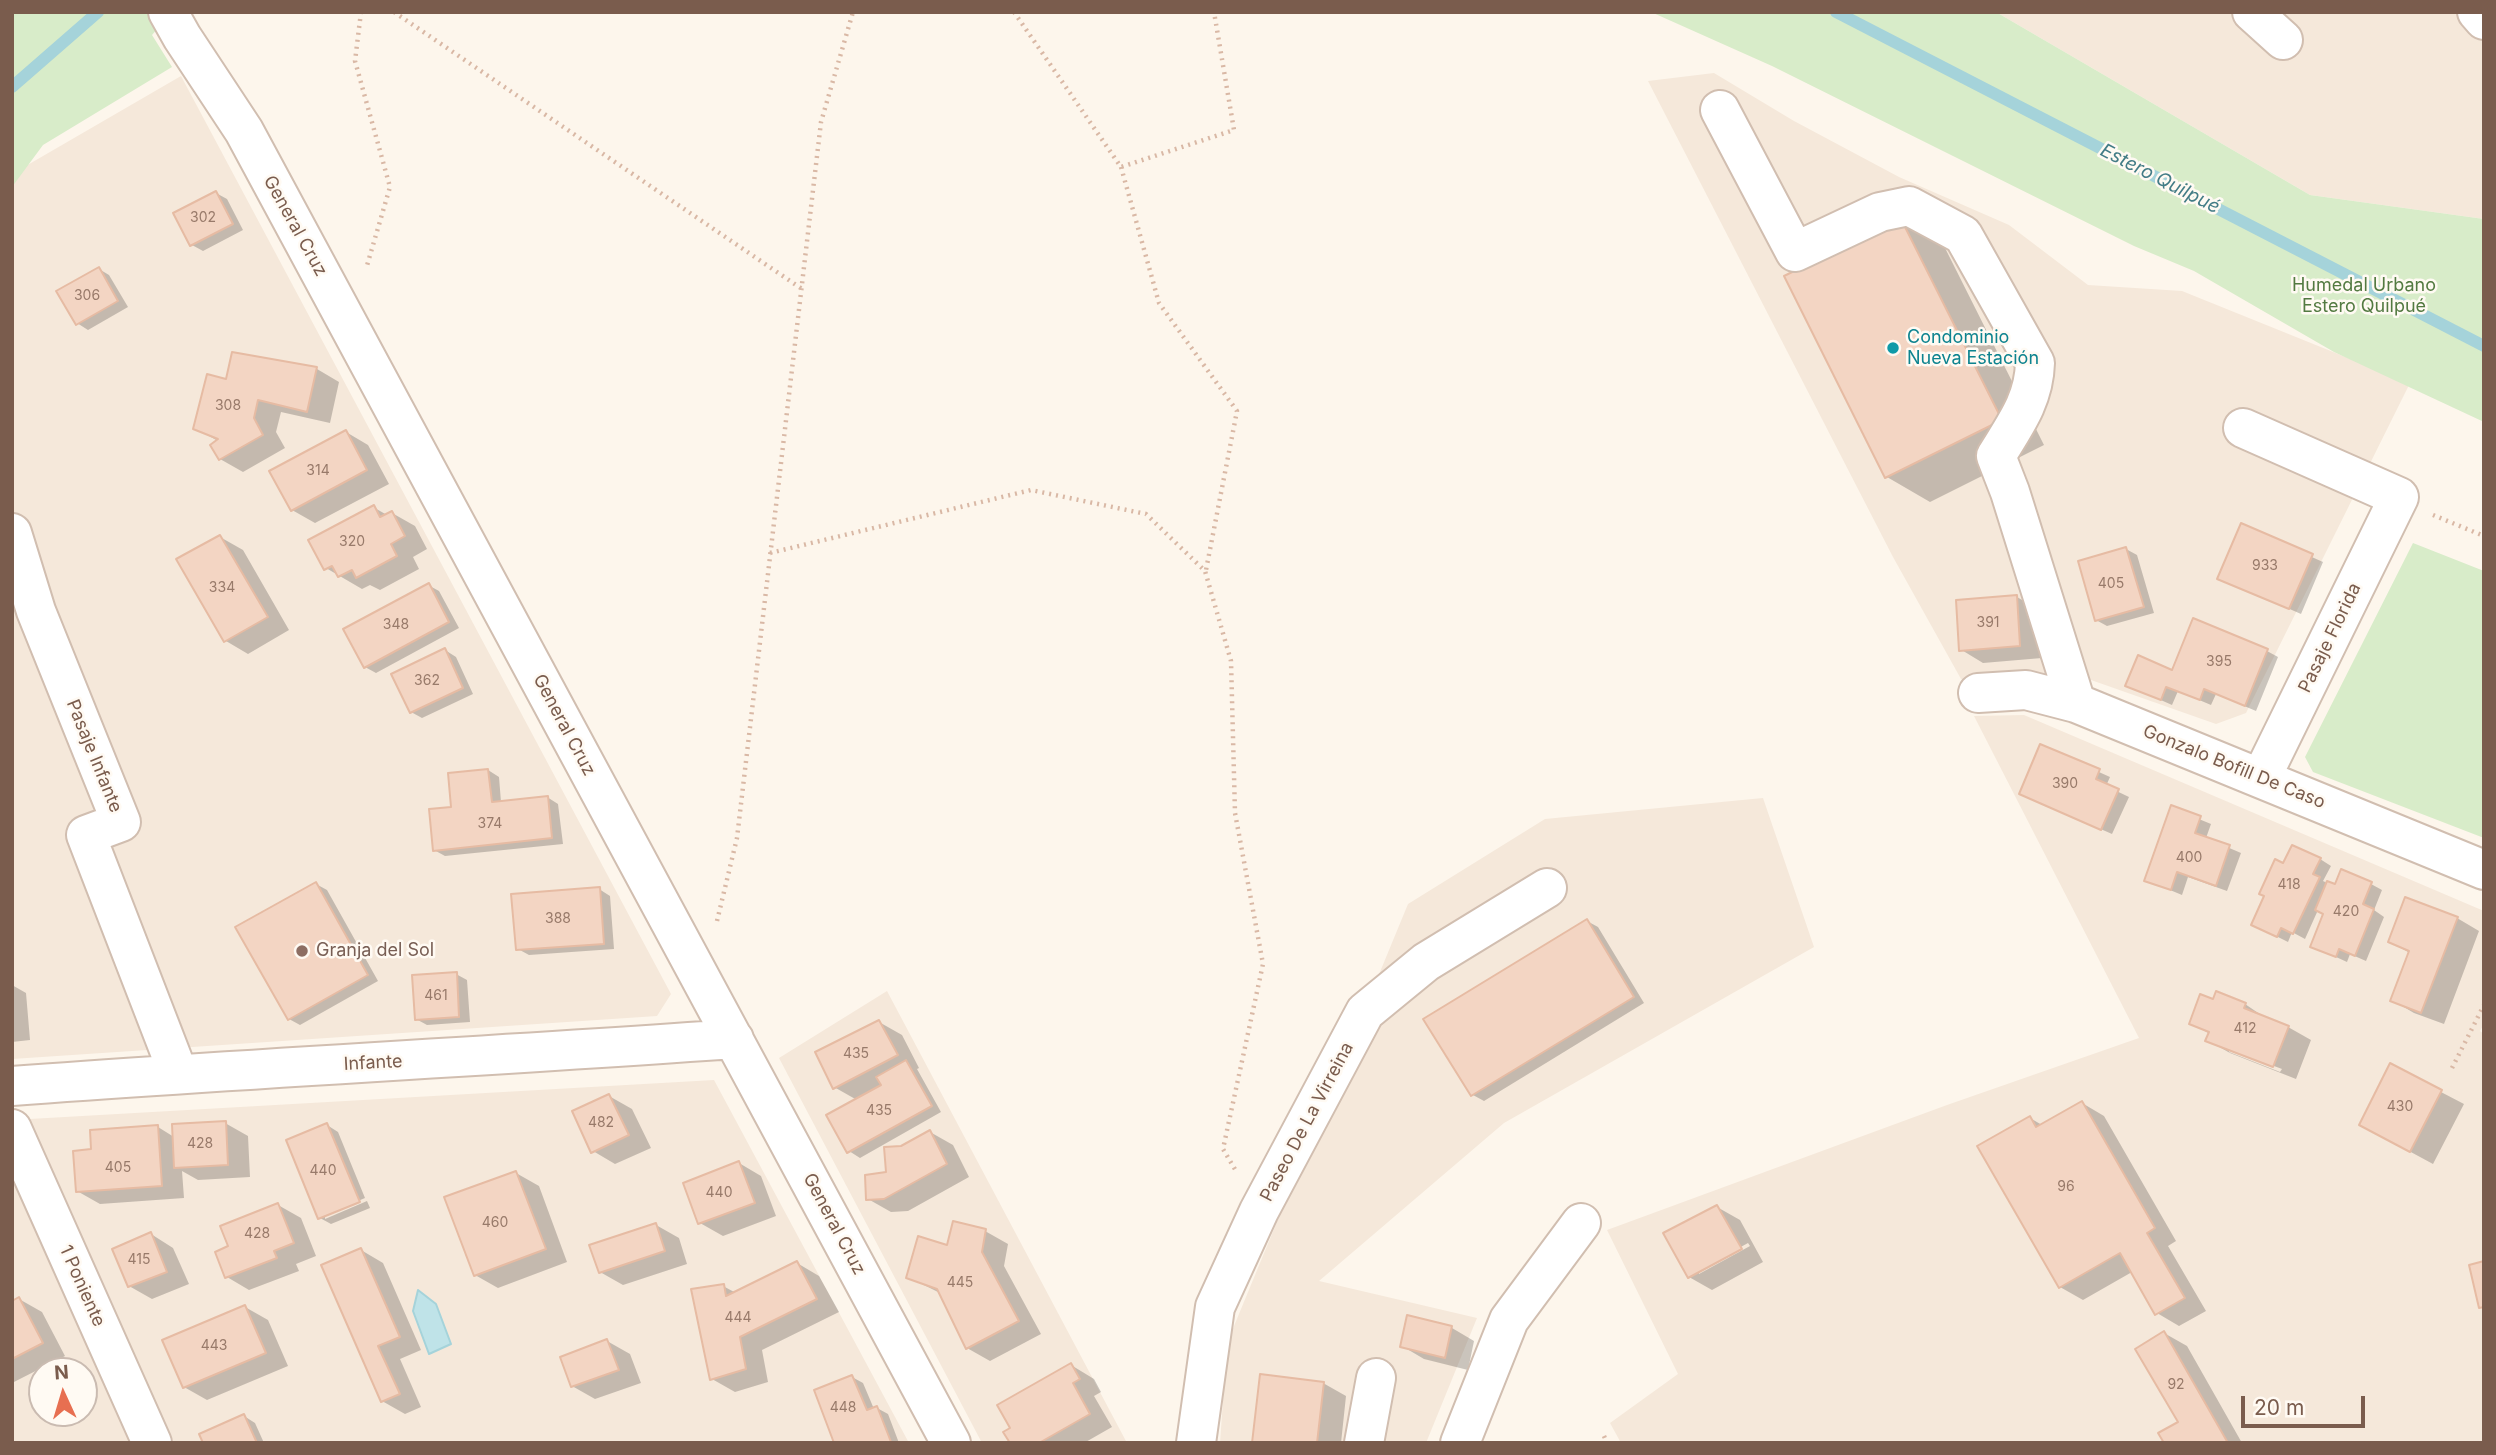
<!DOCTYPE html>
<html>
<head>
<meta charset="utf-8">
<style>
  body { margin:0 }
  #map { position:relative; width:2496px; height:1455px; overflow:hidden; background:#fdf6ec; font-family:Inter,sans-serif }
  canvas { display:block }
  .frame { position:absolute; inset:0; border:14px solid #7a5c4d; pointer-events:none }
  .north { position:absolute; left:28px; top:1357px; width:70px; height:70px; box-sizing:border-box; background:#fffaf3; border:2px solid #cabbb1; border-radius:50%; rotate:356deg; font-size:19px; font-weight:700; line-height:28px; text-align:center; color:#7a5c4d }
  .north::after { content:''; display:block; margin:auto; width:24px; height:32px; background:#e76f51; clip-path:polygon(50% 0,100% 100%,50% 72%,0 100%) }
  .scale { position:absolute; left:2241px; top:1396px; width:124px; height:32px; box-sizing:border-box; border:4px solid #7a5c4d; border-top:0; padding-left:9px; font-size:21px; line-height:24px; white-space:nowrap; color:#7a5c4d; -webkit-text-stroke:5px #fffaf3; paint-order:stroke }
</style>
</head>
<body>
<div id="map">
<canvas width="2496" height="1455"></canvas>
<div class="frame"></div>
<div class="north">N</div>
<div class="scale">20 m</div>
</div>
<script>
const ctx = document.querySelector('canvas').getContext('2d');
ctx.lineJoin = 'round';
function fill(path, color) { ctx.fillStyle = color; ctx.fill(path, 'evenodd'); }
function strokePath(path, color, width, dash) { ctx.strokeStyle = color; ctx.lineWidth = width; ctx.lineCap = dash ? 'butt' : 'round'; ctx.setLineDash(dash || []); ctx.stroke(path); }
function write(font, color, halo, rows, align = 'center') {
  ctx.font = font + ' Inter,sans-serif'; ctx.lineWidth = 5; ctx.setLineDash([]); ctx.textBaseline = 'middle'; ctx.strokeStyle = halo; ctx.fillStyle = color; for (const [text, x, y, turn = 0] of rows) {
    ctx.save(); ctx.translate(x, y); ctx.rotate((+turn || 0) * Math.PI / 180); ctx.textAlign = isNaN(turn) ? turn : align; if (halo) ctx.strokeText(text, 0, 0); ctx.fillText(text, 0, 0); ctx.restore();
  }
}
const residential = new Path2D(`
  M1996,12h488v207l-174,-24z
  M1714,73l80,48 105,56 110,48 79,60 94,6 228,92 -164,330 -30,11 -125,-44 -130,-1 -68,-122 -245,-476z
  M181,76l490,918 -14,22 -645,43v-885z
  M2024,715l460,196v113l-4,7 4,3v409h-863l-11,-20 68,-49 -71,-144 340,-125 192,-67 -165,-322z
  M1763,798l51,149 -310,176 -185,158 158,37 -51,125h-206l7,-100 181,-439 137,-85z
  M887,991l240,452h-145l-203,-385z
  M714,1080l195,363h-897v-323zM42,1371h42v42h-42z`);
const green = new Path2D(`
  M12,12h160l-20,23 20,32 -129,78 -31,42z
  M1651,12h345l314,183 174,24v203l-150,-70 -140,-81 -60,-25 -362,-180z
  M2413,543l71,28v267l-171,-66 -8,-15z`);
const water = new Path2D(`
  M418,1290l18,14 15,40 -22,10 -16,-43z`);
const shadow = new Path2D(`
  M216,193l11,6 16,31 -40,21 -11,-6z
  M1901,221l43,25 100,199 -114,57 -43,-25z
  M99,269l10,6 19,32 -40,23 -11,-7z
  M234,354l83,15 22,13 -9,41 -49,-11 -5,20 9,16 -42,24 -23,-13 -2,-18 -23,-13 33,-47z
  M346,432l22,13 21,39 -74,39 -23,-13z
  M373,507l14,8 5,-2 23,13 12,23 -14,8 6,12 -39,21 -10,-5 -8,4 -36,-21z
  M2242,526l81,36 -22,52 -82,-36z
  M220,537l23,13 46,80 -41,24 -22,-13 -47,-81z
  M2126,549l11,6 17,58 -47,13 -11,-6z
  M428,585l11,6 20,37 -83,45 -11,-6z
  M2017,597l22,13 3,48 -59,5 -23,-14z
  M445,650l11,7 17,37 -51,24 -11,-6z
  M2267,651l11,6 -22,54 -40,-17 -5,11 -33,-14 -6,14 -45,-20 46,-13z
  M2041,746l69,31 -4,9 23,11 -17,37 -91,-40z
  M488,770l11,7 2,25 46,-5 11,7 5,40 -118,12 -11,-6 19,-41z
  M2172,808l39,16 -5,14 35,15 -14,38 -39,-14 -6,18 -36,-15z
  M2320,859l11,7 -8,15 4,2 9,3 35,-2 11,6 -8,20 10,7 -18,44 -16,-7 -3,8 -35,-16 13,-32 -7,-4 -13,29 -13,-7 -4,10 -24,-12 20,-65z
  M316,884l11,6 51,91 -78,44 -11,-6z
  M599,889l11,7 4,53 -85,6 -11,-6z
  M2457,918l22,13 -35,93 -30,-11 -22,-13 18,-47 -20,-11z
  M1587,921l11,6 46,76 -160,98 -11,-6z
  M456,974l11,6 3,42 -43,3 -11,-6z
  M12,985l14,8 4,47 -18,2z
  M2217,993l28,11 22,15 21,8 23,13 -15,39 -66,-26 -23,-13 3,-6 -19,-11 23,-22zM2229,1049l53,20 -2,3 -51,-20z
  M879,1022l23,13 17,33 -2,1 24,43 -81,46 -11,-7 8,-51 -23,-13z
  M2391,1066l73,38 -31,60 -50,-27z
  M609,1096l23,13 19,39 -36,16 -22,-13z
  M2082,1103l22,13 72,125 -8,5 38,65 -27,15 -22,-13 -25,-41 -49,28 -23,-13 -30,-169 12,7z
  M225,1123l23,13 2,41 -52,3 -16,-9 2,27 -84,6 -23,-13 16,-40 65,-24 16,10z
  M327,1125l11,7 27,66 -40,17v4l42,-18 3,7 -39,16 -11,-6z
  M930,1132l23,13 16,32 -61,34 -17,1 -23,-13 20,-25 13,-26z
  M739,1163l22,13 15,40 -53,20 -23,-13z
  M516,1173l23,13 28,76 -69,26 -23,-13z
  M278,1205l23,13 15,38 -20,8 3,7 -50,19 -22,-13 3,-29z
  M1717,1207l23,13 23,42 -51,28 -23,-13zM1748,1243l2,3 -51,28v-4z
  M656,1225l23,13 8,26 -64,21 -23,-13z
  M985,1231l23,13 -4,22 37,68 -51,27 -23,-13 -25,-54 -34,-17 40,-29z
  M151,1234l22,14 16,36 -37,15 -23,-13z
  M361,1250l22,13 38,87 -21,9 21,48 -16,7 -23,-13z
  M797,1263l22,13 20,36 -77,38 6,32 -33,10 -23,-13 11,-93 13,7z
  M19,1299l23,13 23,44 -53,27v-80z
  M245,1307l23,13 20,46 -81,34 -23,-13z
  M1409,1317l43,11 22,13 -6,29 -44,-11 -22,-13z
  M2164,1333l23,13 55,97h-76l14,-21z
  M607,1341l23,13 11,29 -46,16 -23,-13z
  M1071,1365l23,14 7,13 -7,4 18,31 -28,16h-72v-14z
  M852,1377l11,6 11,26 3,-1 11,6 11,29h-63z
  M1323,1383l23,13 -5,47h-87z
  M244,1416l11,7 9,20h-59z`);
const stream = new Path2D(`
  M1836,12l648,334
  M12,87l86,-75`);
const building = new Path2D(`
  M216,191l17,33 -43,22 -17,-33z
  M1901,219l101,201 -117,58 -101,-202z
  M99,267l19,34 -42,24 -20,-34z
  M232,352l85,15 -10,45 -49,-12 -4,18 9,17 -44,25 -9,-15 8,-6 -25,-10 14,-55 19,5z
  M346,430l21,40 -76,41 -22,-40z
  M374,505l6,12 12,-6 13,25 -14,8 6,12 -41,22 -4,-8 -14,7 -6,-11 -8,4 -16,-30z
  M2241,523l72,31 -24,55 -72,-30z
  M220,535l48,82 -44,25 -48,-83z
  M2126,547l18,60 -49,14 -17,-60z
  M429,583l20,39 -85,46 -21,-39z
  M2017,595l3,51 -61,5 -3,-51z
  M2193,618l75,31 -23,57 -41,-17 -4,11 -34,-13 -5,13 -36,-14 13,-31 34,15z
  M445,648l18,40 -53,25 -19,-39z
  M2040,744l60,25 -4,10 23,10 -18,41 -82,-36z
  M488,769l4,33 56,-6 4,42 -119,13 -4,-42 22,-2 -3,-34z
  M2171,805l30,11 -6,17 35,12 -14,41 -39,-14 -6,18 -27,-9z
  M2292,845l29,13 -8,16 7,3 -27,57 -12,-6 -4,9 -26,-12 13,-29 -5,-2 16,-35 8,4z
  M2341,869l31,13 -9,22 11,5 -19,47 -16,-7 -3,8 -26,-10 13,-33 -8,-4 12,-29 8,3z
  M316,882l52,93 -80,45 -53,-93z
  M600,887l4,57 -88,6 -5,-56z
  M2405,897l53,20 -37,96 -31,-12 19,-50 -21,-9z
  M1587,919l47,78 -163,99 -48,-77z
  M457,972l2,45 -44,3 -3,-45z
  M2216,991l30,12 -2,5 45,18 -16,41 -68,-26 4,-9 -20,-8 11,-30 13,5z
  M879,1020l19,35 -65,34 -18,-37z
  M906,1060l26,46 -85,47 -21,-38 55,-30 -5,-8z
  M2390,1063l52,27 -32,62 -51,-27z
  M609,1094l20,41 -38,18 -19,-42z
  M2082,1101l73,127 -8,5 38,65 -30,17 -35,-62 -61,35 -82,-142 53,-30 6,11z
  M226,1121l2,44 -54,3 -2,-44z
  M327,1123l33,79 -42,17 -32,-79z
  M158,1125l4,61 -86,6 -3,-41 18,-2 -1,-19z
  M930,1130l17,34 -63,35 -18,1 -1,-25 21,-3 -2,-25 17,-1z
  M739,1161l16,42 -57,21 -15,-41z
  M516,1171l30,78 -72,27 -30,-79z
  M278,1203l16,40 -20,8 3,7 -52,20 -10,-26 13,-6 -8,-20z
  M1717,1205l25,44 -54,29 -25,-45z
  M953,1221l33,8 -4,23 37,69 -53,28 -29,-60 -31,-11 12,-42 29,9z
  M656,1223l9,28 -66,22 -10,-28z
  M151,1232l16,40 -39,15 -16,-38z
  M361,1248l39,89 -22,9 22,48 -19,8 -60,-137z
  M797,1261l20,38 -77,38 6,32 -36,11 -19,-91 33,-5 2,12z
  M2484,1261v46l-5,1 -10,-43z
  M19,1297l24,46 -31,16v-58z
  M245,1305l21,48 -83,35 -21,-48z
  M1407,1315l45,11 -7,32 -45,-11z
  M2164,1331l64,112h-64l-6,-10 20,-11 -43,-73z
  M607,1339l12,31 -48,17 -11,-30z
  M1071,1363l9,16 -7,4 17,31 -51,29h-29l-7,-11 7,-4 -13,-23z
  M1260,1374l64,8 -7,61h-65z
  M852,1375l15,35 10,-4 14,36 -57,1 -20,-53z
  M244,1414l13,29h-54l-4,-9z`);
const path = new Path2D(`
  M361,12l-6,49 35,126 -24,82
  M394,12l408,277
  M1014,12l107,155 113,-37 -20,-118
  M1121,167l38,136 78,108 -31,159
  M2433,515l51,21
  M770,553l261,-63 115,24 59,57 26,90 4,152 28,151 -40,185 13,22
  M717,921l20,-83 84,-716 32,-110
  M2452,1068l32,-63
  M1604,1436l3,7`);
const minor = new Path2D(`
  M168,12l14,25 62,94 707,1312
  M2252,12l31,28
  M2477,12l7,8
  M1720,110l75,142 85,-40 29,-6 54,29 72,128c-1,37 -20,62 -39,93l14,36 66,211
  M2243,428l156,69 -138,281
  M12,533l24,78 85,211 -35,13 92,238
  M1978,693l48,-3 50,13 408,167
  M12,1086c241,-18 482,-30 722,-47
  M12,1129l140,314
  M1196,1443l19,-136 44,-96 106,-199 61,-50 121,-74
  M1364,1443l12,-65
  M1460,1443l49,-123 72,-97`);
const markers = [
  [1893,348,7,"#0f9aa8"],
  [302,951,7,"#8d6e63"]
];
const numberNames = [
  ["302",203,218],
  ["306",87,296],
  ["308",228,406],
  ["314",318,471],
  ["320",352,542],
  ["933",2265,566],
  ["405",2111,584],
  ["334",222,588],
  ["391",1988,623],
  ["348",396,625],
  ["395",2219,662],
  ["362",427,681],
  ["390",2065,784],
  ["374",490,824],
  ["400",2189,858],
  ["418",2289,885],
  ["420",2346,912],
  ["388",558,919],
  ["461",436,996],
  ["412",2245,1029],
  ["435",856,1054],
  ["430",2400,1107],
  ["435",879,1111],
  ["482",601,1123],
  ["428",200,1144],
  ["405",118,1168],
  ["440",323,1171],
  ["96",2066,1187],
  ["440",719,1193],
  ["460",495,1223],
  ["428",257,1234],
  ["415",139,1260],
  ["445",960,1283],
  ["444",738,1318],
  ["443",214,1346],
  ["92",2176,1385],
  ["448",843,1408]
];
const streetNames = [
  ["General Cruz",295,226,61],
  ["Pasaje Florida",2330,638,-64],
  ["General Cruz",564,725,62],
  ["Pasaje Infante",94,756,68],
  ["Gonzalo Bofill De Caso",2234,767,22],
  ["Infante",373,1063,-3],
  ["Paseo De La Virreina",1307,1122,-62],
  ["General Cruz",834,1224,62],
  ["1 Poniente",82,1286,66]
];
const parkNames = [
  ["Humedal Urbano",2364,286],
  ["Estero Quilpué",2364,307]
];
const cultureNames = [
  ["Condominio",1907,338],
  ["Nueva Estación",1907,359]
];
const educationNames = [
  ["Granja del Sol",316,951]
];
const waterNames = [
  ["Estero Quilpué",2160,179,27]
];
fill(residential, '#f5e8da');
fill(green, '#d8ecc9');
fill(water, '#bfe3e8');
strokePath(water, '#a5d3da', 2);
fill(shadow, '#0003');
strokePath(stream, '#a5d3da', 12);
fill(building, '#f3d5c3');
strokePath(building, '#e6bba3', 2);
strokePath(minor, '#d1beb0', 42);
strokePath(path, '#d9b8a5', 4.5, [2, 5]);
strokePath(minor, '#fff', 38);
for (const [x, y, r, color] of markers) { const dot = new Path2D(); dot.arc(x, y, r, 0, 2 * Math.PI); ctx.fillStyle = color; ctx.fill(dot); strokePath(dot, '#fffaf3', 2.5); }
write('14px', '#987a6a', null, numberNames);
write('18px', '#7a5c4d', '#fffaf3', streetNames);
write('18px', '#537a41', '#fffaf3', parkNames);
write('18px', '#0d838f', '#fffaf3', cultureNames, 'left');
write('18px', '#785e54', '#fffaf3', educationNames, 'left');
write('italic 19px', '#437c86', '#fffaf3', waterNames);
</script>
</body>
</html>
